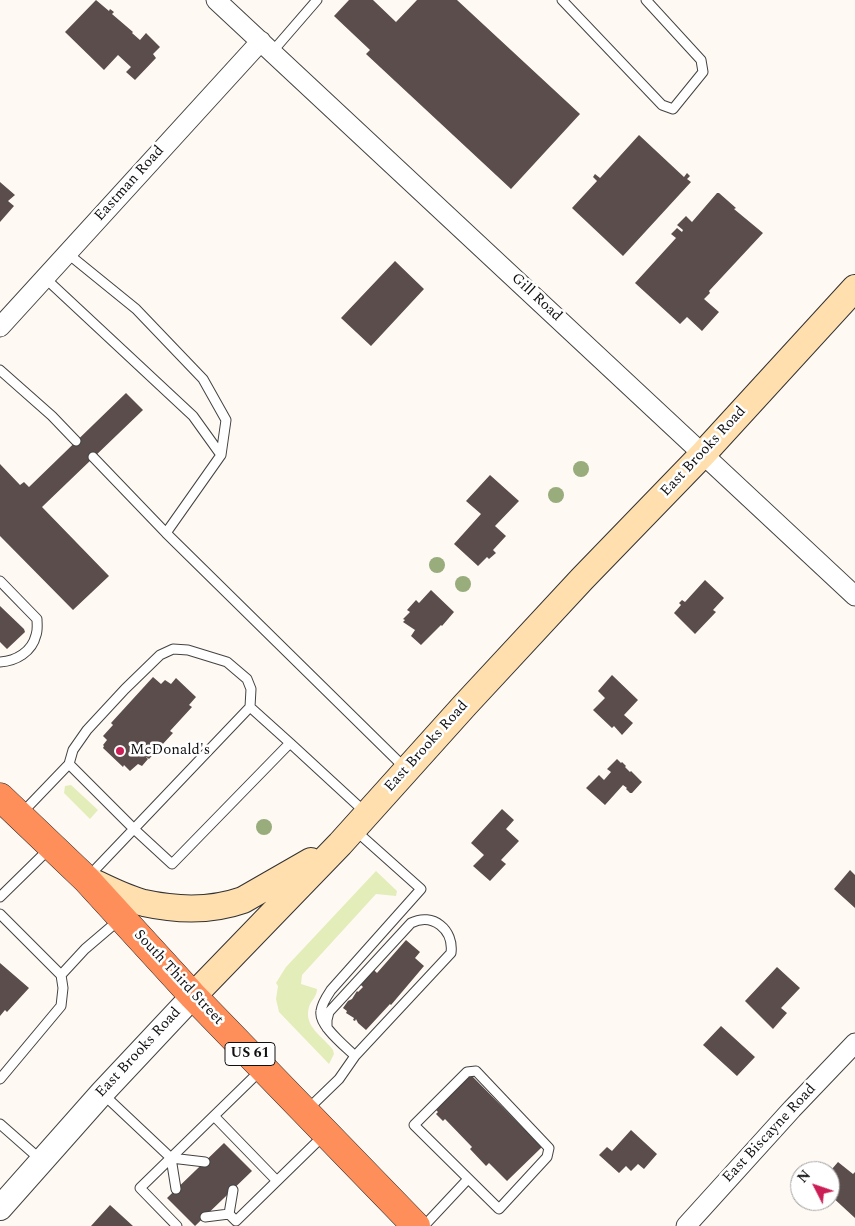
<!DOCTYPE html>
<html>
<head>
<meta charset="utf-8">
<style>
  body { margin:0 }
  #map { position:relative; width:855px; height:1226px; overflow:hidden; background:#fff9f3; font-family:Spectral,serif }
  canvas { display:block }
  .north { position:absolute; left:790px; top:1161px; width:50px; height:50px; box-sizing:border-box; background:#fff; border:1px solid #9f9f9f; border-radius:50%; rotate:311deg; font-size:14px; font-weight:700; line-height:20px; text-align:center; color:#101010 }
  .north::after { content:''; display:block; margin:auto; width:18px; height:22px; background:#cb1d56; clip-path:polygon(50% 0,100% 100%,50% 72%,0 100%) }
</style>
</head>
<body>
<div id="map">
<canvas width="855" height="1226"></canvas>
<div class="north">N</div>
</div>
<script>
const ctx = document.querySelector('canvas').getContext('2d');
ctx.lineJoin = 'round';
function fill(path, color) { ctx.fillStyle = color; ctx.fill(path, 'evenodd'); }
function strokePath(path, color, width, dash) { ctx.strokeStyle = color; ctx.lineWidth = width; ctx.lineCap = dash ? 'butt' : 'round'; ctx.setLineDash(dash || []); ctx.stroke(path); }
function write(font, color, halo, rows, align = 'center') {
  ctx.font = font + ' Spectral,serif'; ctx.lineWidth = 5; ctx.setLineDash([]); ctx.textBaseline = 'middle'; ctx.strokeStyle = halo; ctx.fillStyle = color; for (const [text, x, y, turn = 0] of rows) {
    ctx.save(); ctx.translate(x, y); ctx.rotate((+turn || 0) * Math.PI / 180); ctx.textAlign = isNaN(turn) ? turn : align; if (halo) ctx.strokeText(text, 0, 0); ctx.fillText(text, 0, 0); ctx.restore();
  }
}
const green = new Path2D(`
  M71,785l27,25 -8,9 -26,-26 1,-7z
  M376,871l21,20 -1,5 -20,-2 -74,81 -1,9 16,5c0,8 -6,11 -8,18 -6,20 15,30 24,43l1,4 -5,10 -50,-52 -3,-13 2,-13 -2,-3 10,-16z`);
const building = new Path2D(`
  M96,0l13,11 1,-2 4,3 -2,2 21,18 -1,1 8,7 6,-7 14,14 -7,7 3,4 -21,22 -9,-8 5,-5 -13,-12 -14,15 -39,-38z
  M349,0h24l23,22 21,-22h40l123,114 -69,75 -145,-135 4,-4 -36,-34z
  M639,135l45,42 3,-4 3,3 -3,3 4,3 -68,74 -51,-48 25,-27 -4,-4 2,-3 5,4z
  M0,182l15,13 -7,6 6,5 -14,16z
  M717,193h2l17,15 -2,1 29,24 -54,58 1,2 -6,6 15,13 -17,19 -15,-14 -7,7 -45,-41 41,-45 -5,-4 6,-6 5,4 1,-2 -6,-5 9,-9 6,6z
  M395,261l29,28 -53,57 -30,-28z
  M126,393l17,17 -101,97 67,69 -36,34 -73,-74v-72l20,21 4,-3 5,5z
  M490,475l29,26 -24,25 11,10 -13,14 3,3 -7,6 -2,-2 -9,9 -24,-22 27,-30 -15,-13z
  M705,580l19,18 -11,12 3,2 -21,22 -21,-21 7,-8 -2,-2 3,-3 3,2z
  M431,590l23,22 -12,14 -1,-1 -20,20 -10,-9 4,-6 -12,-8 2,-2 -2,-1 7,-7 -3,-2 9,-10 3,3z
  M0,606l24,23 1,3 -18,17 -7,-7z
  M612,675l26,25 -14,15 9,8 -11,12 -8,-9 -2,2 -19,-18 12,-12 -7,-7z
  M153,677l8,7 4,-4 6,4 5,-6 20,19 -7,8 3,2 -22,24 3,2 -24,26 -4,-3 3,3 -6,7 -4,-2 -8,7 -6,-6 -1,2 -20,-19 1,-2 -1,-1 4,-5 -4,-4 10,-11 -2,-2z
  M617,759l4,4 1,-1 4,4 -1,1 5,5 1,-1 11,11 -10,11h-2l-4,-4 1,-1 -4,-3 -18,20 -19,-17 13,-13 5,5 7,-8 -4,-3z
  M502,809l12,11 -8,9 13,12 -18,19 5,4 -16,17 -17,-15 11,-11 -13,-12z
  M850,870l5,5v33l-21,-19z
  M406,940l14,12 -5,6 9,8 -33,39 -1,-1 -24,26 -8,-7 -2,-4 -1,2 -2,-1 1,-2 -8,-5 1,-2 -4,-3 5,-7 4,-2 5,-8 1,1 5,-5 -3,-3 7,-10 2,2 5,-6 3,3z
  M0,963l29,25 -22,24 -2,-2 -5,6z
  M777,967l23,21 -19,20 6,5 -14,16 -28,-28z
  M721,1026l34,31 -18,19 -34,-31z
  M471,1075l71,72 -35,34 -18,-18 -3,3 -16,-17 2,-2 -27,-28 -2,2 -7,-7 2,-2 -3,-3z
  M631,1130l26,24 -13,15 -6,-5 -7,7 -5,-5 -7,7 -20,-18 8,-8 5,4z
  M224,1143l28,28 -57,55 -28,-28z
  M838,1162l15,12 2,-2v46l-25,-23v-24h-5l4,-5 3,3z
  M110,1205l23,21h-42z`);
const service = new Path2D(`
  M562,0l100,105 11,4 30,-37 -2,-12 -55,-60
  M272,52l45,-52
  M67,253l69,56 67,70 23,41 -5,35 -55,78
  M45,278l148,138 28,39
  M0,370l52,46 24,25
  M93,457l73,76 240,236
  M0,581l37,38c0,5 1,11 -1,16 -4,17 -20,26 -36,27
  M250,707l40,36
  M69,764l65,65 38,35 118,-121 76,70
  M21,814l48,-50 4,-14 14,-20 38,-41 35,-34 13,-6 15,1 39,12 20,17 4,10 -1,18 -161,169
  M0,897l50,-49
  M0,914l61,61 2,13 -2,18 -61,73
  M61,975l24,-26 34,-29
  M355,1056c-10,-10 -37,-31 -34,-45 1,-8 6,-15 10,-21l90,-101 -65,-58
  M476,1071l73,77 -2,9 -48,52 -85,-84 53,-53z
  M102,1093l69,65 5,31
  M308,1109l31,-30 16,-23 96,-103c3,-23 -18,-41 -40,-30l-82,89 -2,8v8
  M214,1116l63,65
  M0,1124l41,36
  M171,1158l34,4
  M229,1214l4,-24
  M205,1217l24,-3 7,7 88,-86
  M177,1226l-37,-38 121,-118
  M424,1226l44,-47`);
const minor = new Path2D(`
  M216,0l639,596
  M0,327l261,-286
  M686,1226l106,-117 63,-66`);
const tertiary = new Path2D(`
  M0,1208l102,-115 91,-97`);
const secondary = new Path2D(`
  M86,879c19,8 38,19 58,24 32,7 68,8 99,-3l68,-39
  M193,996l147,-152 125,-139 117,-126 121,-125 152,-166`);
const trunk = new Path2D(`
  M0,797l86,82 107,117 223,230`);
const trees = [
  [581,469],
  [556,495],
  [437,565],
  [463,584],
  [264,827]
];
const markers = [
  [120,751,5,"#cb1d56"]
];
const shields = [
  [250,1054,50]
];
const shieldNames = [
  ["US 61",250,1054]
];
const streetNames = [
  ["Eastman Road",130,184,-48],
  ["Gill Road",536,298,43],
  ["East Brooks Road",704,452,-47],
  ["East Brooks Road",427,747,-48],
  ["South Third Street",178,978,47],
  ["East Brooks Road",139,1053,-47],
  ["East Biscayne Road",770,1134,-47]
];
const poiNames = [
  ["McDonald's",130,751]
];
fill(green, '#e3edb9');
fill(building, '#5a4d4b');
strokePath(service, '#434343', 11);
strokePath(minor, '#434343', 21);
strokePath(tertiary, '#434343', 26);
strokePath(secondary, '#323232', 28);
strokePath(trunk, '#212121', 29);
strokePath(service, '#fff', 9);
strokePath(minor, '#fff', 19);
strokePath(tertiary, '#fff', 24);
strokePath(secondary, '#ffdfae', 26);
strokePath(trunk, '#fe8f5b', 28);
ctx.fillStyle = '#98ac7c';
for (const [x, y] of trees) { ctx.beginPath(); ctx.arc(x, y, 8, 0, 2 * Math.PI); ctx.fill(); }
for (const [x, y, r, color] of markers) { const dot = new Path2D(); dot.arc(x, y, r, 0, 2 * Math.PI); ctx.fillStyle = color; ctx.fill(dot); strokePath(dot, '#fff', 2); }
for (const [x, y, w] of shields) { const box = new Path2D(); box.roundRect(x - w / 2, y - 11.5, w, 23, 4); ctx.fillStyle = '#fff'; ctx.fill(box); strokePath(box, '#101010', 1); }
write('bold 14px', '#101010', null, shieldNames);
write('15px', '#101010', '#fff', streetNames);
write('15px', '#101010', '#fff', poiNames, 'left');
</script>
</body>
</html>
